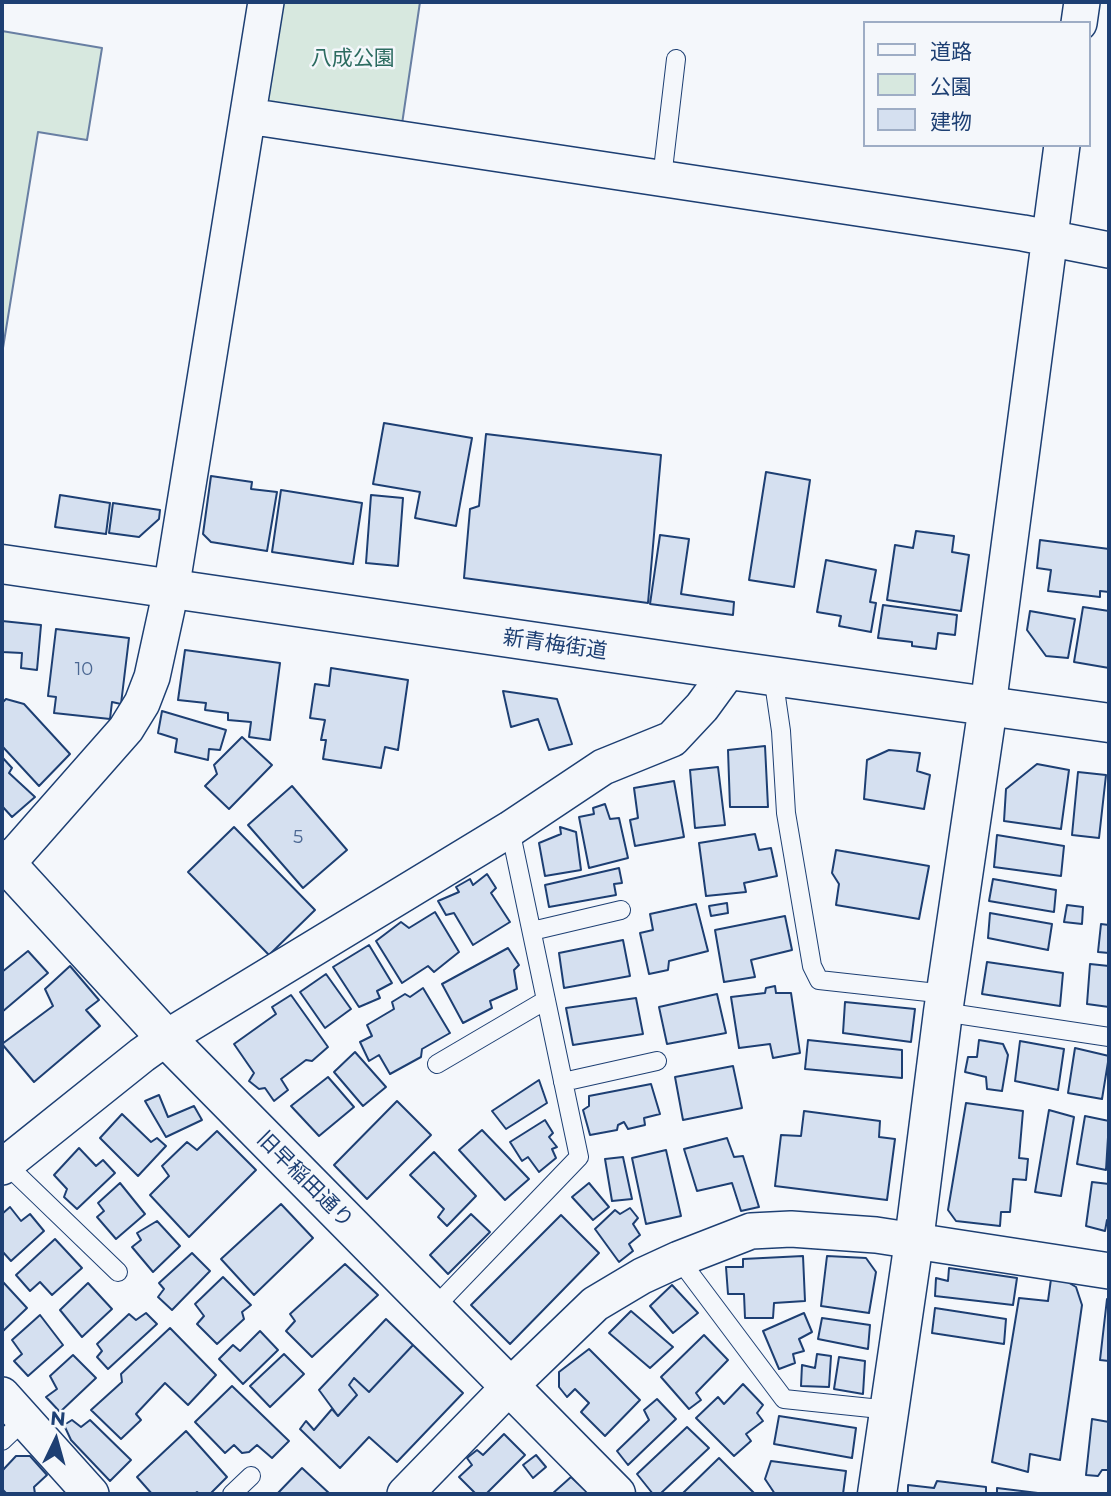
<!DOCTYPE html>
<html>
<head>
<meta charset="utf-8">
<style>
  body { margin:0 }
  #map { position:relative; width:1111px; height:1496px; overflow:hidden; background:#f4f7fb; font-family:Montserrat,"Noto Sans JP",sans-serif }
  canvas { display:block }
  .frame { position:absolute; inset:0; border:4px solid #1d3f73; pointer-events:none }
  .legend { position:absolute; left:863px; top:21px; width:228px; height:126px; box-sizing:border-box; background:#f4f7fb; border:2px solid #9eadc5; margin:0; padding:9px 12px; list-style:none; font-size:21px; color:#1d3f73 }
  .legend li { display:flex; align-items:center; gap:14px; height:35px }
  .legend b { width:35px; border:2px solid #9eadc5 }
  .north { position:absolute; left:21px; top:1405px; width:70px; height:70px; -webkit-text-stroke:5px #f4f7fb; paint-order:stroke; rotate:5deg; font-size:19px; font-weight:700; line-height:28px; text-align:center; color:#1d3f73 }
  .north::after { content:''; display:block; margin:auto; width:24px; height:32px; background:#1d3f73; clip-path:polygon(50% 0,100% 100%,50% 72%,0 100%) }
</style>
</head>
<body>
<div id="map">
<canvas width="1111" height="1496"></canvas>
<div class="frame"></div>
<ul class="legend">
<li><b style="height:9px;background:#f4f7fb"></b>道路</li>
<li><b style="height:19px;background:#d7e8df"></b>公園</li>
<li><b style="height:19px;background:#d5e0f0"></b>建物</li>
</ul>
<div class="north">N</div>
</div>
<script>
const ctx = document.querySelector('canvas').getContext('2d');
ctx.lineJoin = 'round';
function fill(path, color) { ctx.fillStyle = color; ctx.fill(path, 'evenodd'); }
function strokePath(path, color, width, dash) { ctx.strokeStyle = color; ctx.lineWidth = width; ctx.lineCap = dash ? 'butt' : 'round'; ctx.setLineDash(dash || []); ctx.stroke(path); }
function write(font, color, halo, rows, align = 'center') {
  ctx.font = font + ' Montserrat,"Noto Sans JP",sans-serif'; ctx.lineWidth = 5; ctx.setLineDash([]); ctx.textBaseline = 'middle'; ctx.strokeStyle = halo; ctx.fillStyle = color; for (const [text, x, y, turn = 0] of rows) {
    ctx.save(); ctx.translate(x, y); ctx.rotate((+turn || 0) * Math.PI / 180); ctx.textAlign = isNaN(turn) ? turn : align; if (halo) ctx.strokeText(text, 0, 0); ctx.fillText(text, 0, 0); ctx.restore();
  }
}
const green = new Path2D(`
  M278,2h142l-18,122 -139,-21z
  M2,31l100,17 -15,92 -49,-8 -36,222z`);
const building = new Path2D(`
  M384,423l88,15 -16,88 -41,-8 5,-26 -47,-8z
  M486,434l175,21 -13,148 -184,-25 6,-69 9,-3z
  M766,472l44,8 -16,107 -45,-7z
  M211,476l41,6 -1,7 26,3 -10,59 -56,-9 -8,-8z
  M281,490l81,13 -9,61 -81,-12z
  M60,495l50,8 -4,31 -51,-7z
  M371,495l32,3 -5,68 -32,-3z
  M113,503l47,7 -1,9 -20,18 -30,-4z
  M916,531l38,5 -2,16 17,3 -8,56 -74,-11 8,-55 18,3z
  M660,535l29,4 -8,55 53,8 -1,13 -83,-11z
  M1040,540l69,9v43l-9,-1v6l-52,-6 3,-21 -14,-2z
  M826,560l50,10 -6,32 6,1 -5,29 -32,-6 2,-10 -24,-4z
  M883,605l74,10 -2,20 -17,-2 -2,16 -24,-3v-4l-34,-4z
  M1083,607l26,4v57l-35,-6z
  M1030,611l45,8 -7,39 -22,-2 -19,-26z
  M2,621l39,4 -4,45 -16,-2 1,-15 -20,-1z
  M56,629l73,9 -8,66 -9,-2 -2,17 -56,-6 2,-16 -8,-1z
  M185,650l95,13 -10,77 -21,-3 2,-15 -23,-2v-7l-23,-3 1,-7 -28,-3z
  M331,668l77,12 -10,70 -13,-3 -4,21 -58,-9 3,-19h-5l4,-20 -15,-2 5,-34 14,2z
  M503,691l54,8 15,45 -23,6 -11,-31 -27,8z
  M6,699l18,5 46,50 -31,32 -37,-40v-43z
  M162,711l64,19 -6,20 -11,-1 -1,11 -33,-8 2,-13 -19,-6z
  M242,737l30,28 -43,44 -24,-23 12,-12 -3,-9z
  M765,746l3,61h-38l-2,-57z
  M889,750l31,3 -3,18 13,4 -6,34 -60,-10 3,-39z
  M2,757l10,11 -3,5 26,24 -23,20 -10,-11z
  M1037,764l32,6 -8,59 -57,-8 2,-32z
  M718,767l7,58 -30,3 -5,-58z
  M1078,772l28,3 -7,63 -27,-3z
  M674,781l10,56 -49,9 -5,-26 8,-2 -4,-30z
  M292,786l55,64 -44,38 -55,-63z
  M605,804l5,15 9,-1 9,40 -39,10 -10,-51 15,-3 -1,-6z
  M234,827l81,83 -46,45 -81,-83z
  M560,827l16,5 5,38 -36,6 -6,-33 22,-9z
  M755,834l4,16 12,-2 6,28 -33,7 2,9 -40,4 -7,-53z
  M997,835l67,11 -3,30 -67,-9z
  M836,850l93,16 -10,53 -83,-14 3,-21 -7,-11z
  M619,868l3,15 -8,1 2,11 -67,12 -4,-22z
  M487,874l9,14 -5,5 19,29 -37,23 -19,-32 -8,2 -8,-14 21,-9 -3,-5 14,-8 3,6z
  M993,879l63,11 -2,22 -65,-11z
  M727,903l1,10 -17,3 -2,-10z
  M696,904l12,47 -39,10 -1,9 -19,4 -9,-41 13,-3 -3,-16z
  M1067,905l16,2 -1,17 -18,-2z
  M435,912l24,40 -25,20 -6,-6 -26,17 -26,-42 25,-19 8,6z
  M990,913l62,11 -4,26 -60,-12z
  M785,916l7,34 -41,10 4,17 -31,5 -9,-52z
  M1101,924l8,1v28l-11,-1z
  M623,940l7,36 -66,12 -5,-35z
  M369,945l23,38 -15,8 3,7 -21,9 -26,-40z
  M508,948l11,17 -5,5 3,19 -27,12 2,7 -29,15 -21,-39z
  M28,951l20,22 -46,39v-40z
  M987,962l76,11 -3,33 -78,-12z
  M1090,964l19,2v41l-22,-3z
  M70,966l29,34 -13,10 14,16 -66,56 -32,-38 51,-38 -8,-17z
  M326,974l25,35 -26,19 -25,-36z
  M775,986l1,7h15l9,60 -27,5 -3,-14 -31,4 -8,-51 34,-4 1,-5z
  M423,988l27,45 -28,16 -1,8 -31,17 -11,-19 -10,6 -9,-19 12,-6 -5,-11 27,-16 -2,-7 13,-8 5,3z
  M717,994l9,39 -59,11 -8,-37z
  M291,995l37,52 -16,14 -6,-1 -25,19 7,11 -14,11 -9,-13 -6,1 -10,-8 5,-8 -20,-29 42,-30 -4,-7z
  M636,998l7,36 -70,11 -7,-37z
  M845,1002l70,7 -4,33 -68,-9z
  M808,1040l94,10v28l-97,-9z
  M979,1040l24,4 5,11 -6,36 -15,-2 -1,-12 -21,-5 3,-15h9z
  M1020,1041l44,8 -6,41 -43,-9z
  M1075,1048l34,8 -7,43 -34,-6z
  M355,1052l31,35 -23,19 -29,-34z
  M733,1066l9,42 -59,12 -8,-43z
  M328,1077l26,30 -35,29 -28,-30z
  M539,1080l8,23 -41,26 -14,-18z
  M651,1084l9,30 -16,4 1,7 -17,4 -4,-7 -6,3 -1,5 -27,5 -7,-25 6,-4v-10z
  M159,1095l9,22 26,-11 8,14 -36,17 -21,-36z
  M397,1101l34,34 -64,64 -33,-34z
  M966,1103l57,8 -4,47 9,1 -2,21 -13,-1 -3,33h-9l-1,14 -44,-5 -8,-11z
  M1049,1110l25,7 -13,79 -26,-4z
  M804,1111l76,10 -1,16 16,2 -8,61 -112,-14 6,-51 20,1z
  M122,1114l29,28 6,-4 9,8 -28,30 -38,-38z
  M1085,1116l24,5 -3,49 -29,-6z
  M545,1120l8,13 -4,4 8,10 -5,2 4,9 -17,14 -11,-15 -6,4 -12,-19z
  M482,1130l47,49 -24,21 -46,-50z
  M217,1131l39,39 -67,67 -39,-42 19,-19 -7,-10 25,-24 10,8z
  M727,1138l7,19 9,-1 16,51 -18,4 -9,-28 -35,8 -13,-42z
  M79,1148l17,18 7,-6 12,13 -38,36 -13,-12 3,-8 -13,-14z
  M666,1150l15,66 -35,8 -14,-66z
  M434,1152l42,44 -29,30 -9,-9 6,-8 -34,-34z
  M623,1157l9,42 -20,2 -7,-42z
  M1092,1182l17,2v36h-2l-2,11 -19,-5z
  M120,1183l25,31 -29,25 -19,-22 7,-6 -6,-8z
  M589,1183l20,24 -16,13 -21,-23z
  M281,1204l32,34 -59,57 -33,-36z
  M10,1207l11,14 9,-7 14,17 -33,30 -9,-10v-37z
  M630,1208l8,10 -5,6 7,11 -11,9 4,7 -14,11 -24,-33 20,-19 5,4z
  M471,1214l19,18 -42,42 -18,-19z
  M561,1215l38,38 -89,91 -39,-39z
  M157,1221l23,25 -27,26 -21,-25 9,-7 -4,-7z
  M55,1239l27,29 -30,27 -12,-13 -10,9 -14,-16z
  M192,1253l18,18 -38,39 -14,-13 6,-8 -5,-6z
  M803,1256l2,45 -31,2 -1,15h-28l-1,-24h-16l-2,-27h17v-8z
  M827,1256l39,2 10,14 -7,41 -48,-7z
  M345,1264l33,31 -66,62 -26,-26 9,-10 -5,-7z
  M949,1268l68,10 -4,27 -78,-9 1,-18 12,3z
  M223,1277l28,28 -9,7 2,7 -27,25 -20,-20 7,-8 -9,-12z
  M1051,1279l15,2 10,6 6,18 -22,155 -30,-6 -2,18 -36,-10 27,-164 29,3z
  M3,1282l24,26 -25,24v-48z
  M88,1283l24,26 -30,28 -22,-27z
  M672,1285l26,28 -25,20 -23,-27z
  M1107,1299h2v62l-9,-1z
  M935,1308l71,11 -2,25 -72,-11z
  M631,1311l42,36 -23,21 -41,-35z
  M146,1313l11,11 -49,45 -11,-12 5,-6 -5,-7 32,-30 7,6z
  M804,1313l8,19 -13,7 5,12 -11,3 2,9 -16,6 -16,-38z
  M40,1315l23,30 -35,31 -14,-15 8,-7 -10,-14z
  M822,1318l48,7 -2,24 -50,-10z
  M386,1319l27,26 -44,47 -15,-14 -5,7 8,10 -19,21 -19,-26z
  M170,1328l46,47 -28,30 -23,-22 -29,31 5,6 -20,19 -30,-29 31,-28 -1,-8z
  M260,1331l18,19 -35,34 -24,-25 14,-14 7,6z
  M704,1335l24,25 -32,33 5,7 -12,9 -28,-32z
  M413,1345l50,48 -66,69 -28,-25 -29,31 -40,-39 6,-8 8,9 18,-21 6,7 19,-21 -8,-10 5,-7 15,14z
  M589,1349l51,51 -35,36 -24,-24 8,-9 -14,-14 -8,8 -8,-10v-15z
  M284,1354l20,20 -34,33 -20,-21z
  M817,1354l14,2 -2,31 -28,-1 1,-21 13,3z
  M73,1355l23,23 -36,34 -14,-15 11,-8 -7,-13z
  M839,1357l26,4 -2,33 -29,-5z
  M743,1384l20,21 -6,8 6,8 -17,13 5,7 -17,15 -38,-38 22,-21 6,7z
  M232,1386l57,55 -17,17 -15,-13 -8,7 -7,1 -8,-8 -9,8 -30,-31z
  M657,1399l19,20 -48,46 -11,-14 32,-31 -5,-10z
  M779,1416l77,12 -4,30 -78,-14z
  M1092,1419l17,3v48h-7l-4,6 -12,-1z
  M72,1420l9,7 9,-7 41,40 -21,21 -39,-41 -7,-15z
  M687,1427l22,21 -49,46h-7l-16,-20z
  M186,1431l41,46 -17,17h-10l-3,-2 -3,2h-42l-15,-17z
  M504,1434l21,21 -39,39h-10l-17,-17 13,-12 -5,-7 10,-8 6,5z
  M536,1455l10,12 -13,11 -10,-13z
  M16,1456h14l17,19 -13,12 1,7h-28l-5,-5v-18z
  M719,1458l36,36h-73z
  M771,1461l75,10 -3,23h-68l-10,-15z
  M302,1468l28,26h-53z
  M571,1477l18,17h-37z
  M937,1481l49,6v7h-78v-9l26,3z
  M997,1488l49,6h-49z`);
const lane = new Path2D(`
  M662,178l14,-119
  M773,676l8,55 5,82 26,153 7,14 127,14
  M532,931l89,-21
  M943,1012l166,25
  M437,1064l109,-64
  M563,1082l94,-21
  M6,1164l112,108
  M679,1259l105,140 106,11
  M432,1310l147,-153 -69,-328
  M2,1441l22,-21
  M232,1494l19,-18`);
const street = new Path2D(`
  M1079,23l3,-21
  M248,116l775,117 86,17
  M988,706l74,-561
  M7,864l119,-135 16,-26 10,-26 19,-87 95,-588
  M2,1167l140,-112 24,-17 344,-209 93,-62 69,-28 30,-32 27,-37
  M2,1395l89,99
  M405,1494l105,-108 85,-82 47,-28 37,-17 72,-28 40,-2 85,6 233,36`);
const secondary = new Path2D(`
  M2,564l727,106 380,53
  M877,1494l37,-253 29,-229 45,-306`);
const primary = new Path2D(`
  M2,859l164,179 450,456`);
const numberNames = [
  ["10",84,670],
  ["5",298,838]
];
const parkNames = [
  ["八成公園",353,59]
];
const streetNames = [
  ["新青梅街道",555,645,8],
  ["旧早稲田通り",305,1180,45]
];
fill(green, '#d7e8df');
strokePath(green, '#687fa3', 2);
fill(building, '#d5e0f0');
strokePath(building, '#1d3f73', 2);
strokePath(lane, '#1d3f73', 20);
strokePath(street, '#1d3f73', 38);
strokePath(secondary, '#1d3f73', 41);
strokePath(primary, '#1d3f73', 41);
strokePath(lane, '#f4f7fb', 18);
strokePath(street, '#f4f7fb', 35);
strokePath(secondary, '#f4f7fb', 38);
strokePath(primary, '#f4f7fb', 38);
write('18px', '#4b6792', null, numberNames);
write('21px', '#2c6c60', '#f4f7fb', parkNames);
write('21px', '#1d3f73', '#f4f7fb', streetNames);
</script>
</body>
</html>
